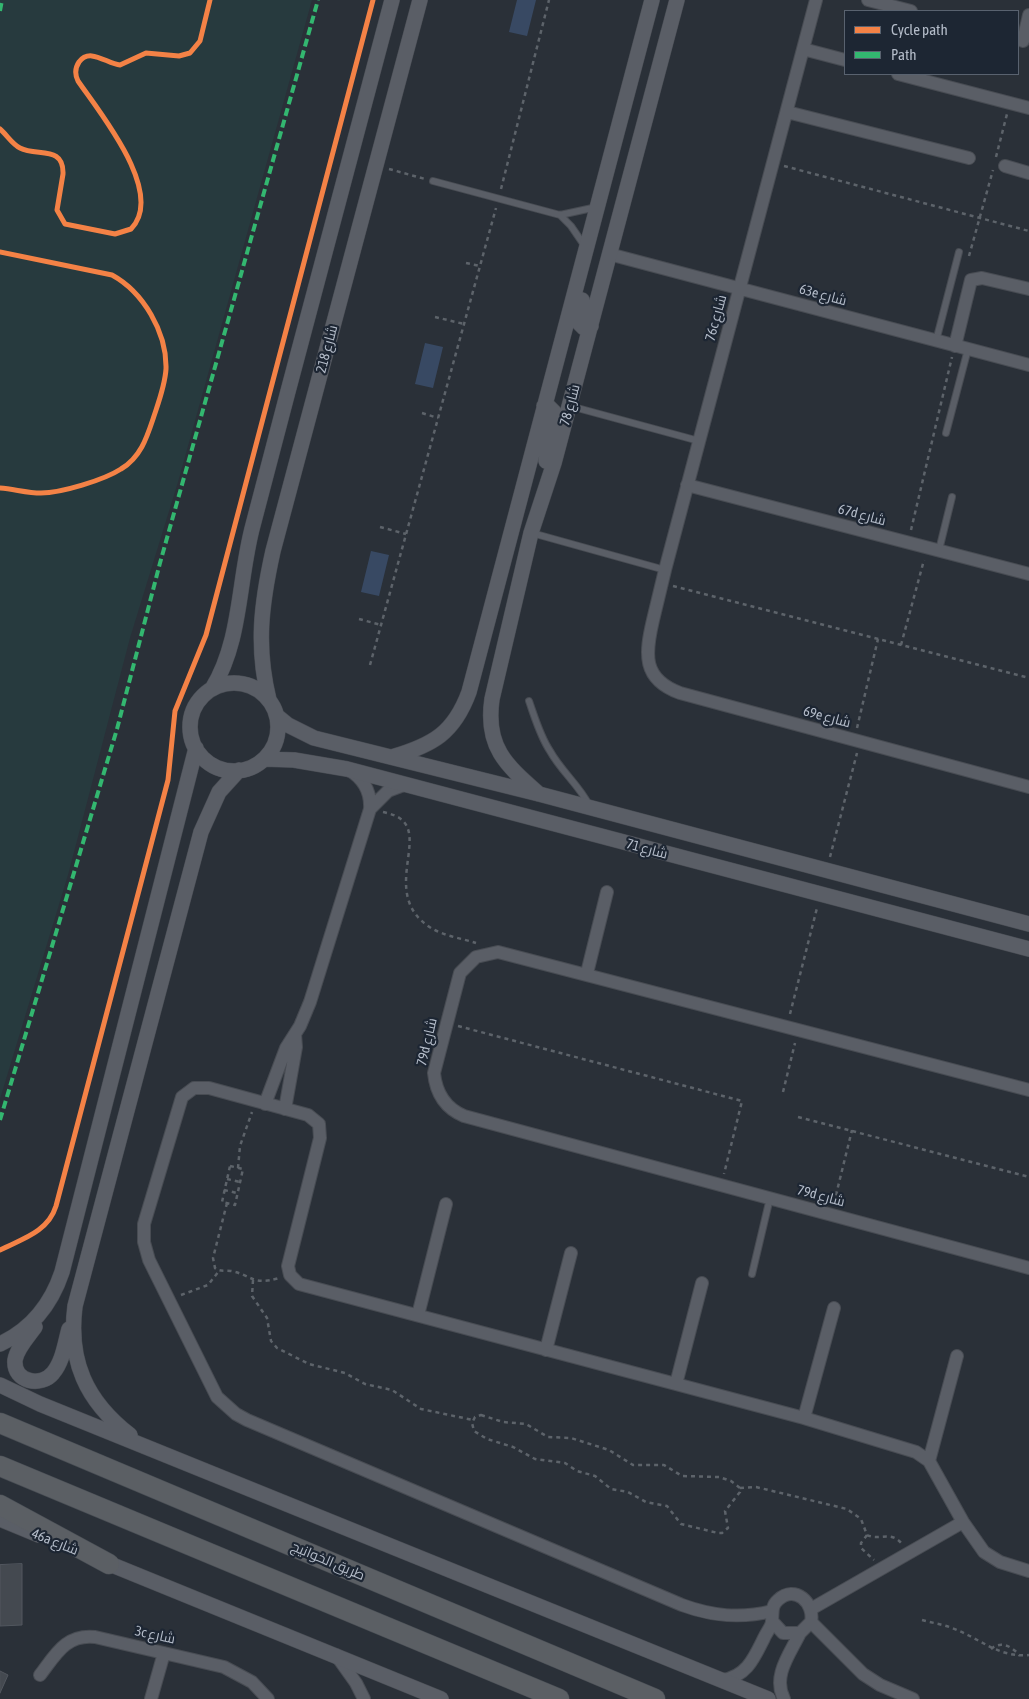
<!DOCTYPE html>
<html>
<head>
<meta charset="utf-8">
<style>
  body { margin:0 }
  #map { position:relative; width:1029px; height:1699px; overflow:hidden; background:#2a3038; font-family:"Asap Condensed",sans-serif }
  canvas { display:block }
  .legend { position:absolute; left:844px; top:10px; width:175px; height:65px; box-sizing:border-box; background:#1d2633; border:1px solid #59626f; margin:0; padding:6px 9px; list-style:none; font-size:15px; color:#b4bcc9 }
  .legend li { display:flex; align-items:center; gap:10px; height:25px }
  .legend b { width:25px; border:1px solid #59626f }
</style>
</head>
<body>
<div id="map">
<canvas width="1029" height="1699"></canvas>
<ul class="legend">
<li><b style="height:6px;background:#f48246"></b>Cycle path</li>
<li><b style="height:6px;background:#33b770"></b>Path</li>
</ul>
</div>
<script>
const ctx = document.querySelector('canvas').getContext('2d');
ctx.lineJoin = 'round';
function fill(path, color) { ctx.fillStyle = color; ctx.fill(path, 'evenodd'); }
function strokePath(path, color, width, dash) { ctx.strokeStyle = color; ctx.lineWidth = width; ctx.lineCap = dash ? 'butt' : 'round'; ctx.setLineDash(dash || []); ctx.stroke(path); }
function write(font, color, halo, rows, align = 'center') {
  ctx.font = font + ' "Asap Condensed",Cairo,sans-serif'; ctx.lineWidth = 4.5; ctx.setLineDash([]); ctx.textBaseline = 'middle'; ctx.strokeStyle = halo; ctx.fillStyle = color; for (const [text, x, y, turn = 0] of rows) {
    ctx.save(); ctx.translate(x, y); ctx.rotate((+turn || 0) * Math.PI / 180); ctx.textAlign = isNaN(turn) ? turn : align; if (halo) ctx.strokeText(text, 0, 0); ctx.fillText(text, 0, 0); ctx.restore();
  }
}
const green = new Path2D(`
  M0,0h312l-134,482 -48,156 -62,237 -68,224z`);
const water = new Path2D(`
  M517,0h19l-9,36 -18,-4z
  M425,343l18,4 -10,41 -18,-4z
  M371,551l18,4 -10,41 -18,-4z`);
const building = new Path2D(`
  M22,1564v61l-22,1v-61z
  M0,1671l8,4 -8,18z`);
const path = new Path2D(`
  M996,157l11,-43
  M784,166l245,65
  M389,169l36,10
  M501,189l48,-189
  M969,256l24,-86
  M466,263l14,3
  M435,317l29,7
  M422,413l16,5
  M380,527l26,7
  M911,530l41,-173
  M673,586l356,92
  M359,619l22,6
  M901,645l23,-85
  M370,665l126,-457
  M857,728l21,-89
  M383,812c8,2 16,4 21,10 19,22 -20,73 24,104 14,10 33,12 48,17
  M830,857l27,-104
  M790,1014l27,-106
  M458,1026l284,75 -18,73
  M783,1092l12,-49
  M798,1117l231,60
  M230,1166l13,3 -8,36 -13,-3z
  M238,1168l2,-22 12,-34
  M227,1179l13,3
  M224,1190l13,3
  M227,1203l-14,55 2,10c5,4 9,2 16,3 21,4 21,15 48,7
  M834,1203l18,-73
  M253,1280l-1,16 15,22 4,23 6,7 32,16 36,9 20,11 27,6 29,19 52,11
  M181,1295l27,-10 11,-14
  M481,1415l22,7 23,2 22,13 23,1 38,12 24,15h31l18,11 37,1 12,4 9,7v4l-15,19 3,17 -6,5h-4l-37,-9 -14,-18 -21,-4 -18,-10 -17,-3 -16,-13 -18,-5 -12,-8 -30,-4 -22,-12 -26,-8 -13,-8 -2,-8 3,-6z
  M740,1488l16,-1 91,22 14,10 6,16c13,6 24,-5 35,9
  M867,1535l-6,8v5l13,12
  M922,1620c10,3 20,4 30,8 28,10 46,30 77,27
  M991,1649c10,-9 22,-2 29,7`);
const service = new Path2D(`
  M433,181l127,34 37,-8
  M560,215l11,11 13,19
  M936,341l23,-89
  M570,406l129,35
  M946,433l22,-84
  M532,533l133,37
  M939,550l13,-53
  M529,701c6,17 11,35 21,50 11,20 29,34 39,54
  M752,1274l18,-76`);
const minor = new Path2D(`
  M816,0l-151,570c-4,17 -8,33 -12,50 -8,34 -11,59 27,73l349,94
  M868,0l43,11
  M1023,41l6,-26
  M803,49l42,11
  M898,74l131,34
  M787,112l182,46
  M1005,166l24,7
  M609,254l420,111
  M955,346l16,-66 11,-2 47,11
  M687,485l342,89
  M370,809l18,-18 16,-6
  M587,973l20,-81
  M1029,1090l-531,-138 -22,5 -16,16 -26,100c2,20 11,35 30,43l565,152
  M265,1104l21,-56 14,-22 10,-24 60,-193c1,-17 -6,-30 -21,-39
  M285,1109l11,-62 -1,-13
  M418,1315l28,-111
  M546,1350l25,-97
  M676,1384l26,-101
  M804,1418l30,-110
  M929,1461l28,-105
  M811,1609l152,-87
  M772,1611c-32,8 -60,5 -90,-6l-435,-185 -11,-6 -19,-17 -68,-137 -5,-18v-18l38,-127 12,-9h15l99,27 11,9 1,14 -32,128 2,9 9,9 505,134 112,34 13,9 34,61 21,30 16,10 29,9
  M811,1622l52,52 17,11 33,14
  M336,1655l20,28 8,16
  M40,1675c16,-21 26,-41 55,-38l129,30 28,15 16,17
  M723,1680c24,-4 31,-22 41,-42 2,-5 8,-12 8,-17 1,-8 -1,-15 6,-21 17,-16 37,3 33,22l-11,11h-17l-11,-12
  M151,1699l13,-46
  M784,1699c-12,-23 6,-45 16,-66`);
const tertiary = new Path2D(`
  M582,300l-3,23 5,5 7,-2
  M544,406h4l6,6 -8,49
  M190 727a44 44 0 1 1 88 0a44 44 0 1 1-88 0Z
  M212,689c30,-49 26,-109 41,-164 46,-175 91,-350 139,-525
  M269,700c-13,-53 -8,-95 4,-149l147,-551
  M277,716l11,9 26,13 225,56 490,130
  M392,757c41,-12 62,-24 77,-65l183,-692
  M264,759l30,1 53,9 682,180
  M539,794c-33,-29 -54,-47 -47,-95l39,-166 23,-70 123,-463
  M35,1327c-7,10 -18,21 -20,33 -2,23 27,27 38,13 10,-12 12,-30 16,-44
  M0,1344c32,-15 51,-39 62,-72l134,-524
  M0,1385l40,19 728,295
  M130,1435c-44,-34 -62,-74 -55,-129l126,-474 18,-40 20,-22
  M0,1519l39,16
  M100,1560l341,139`);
const trunk = new Path2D(`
  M0,1423l655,276
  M0,1466l559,233
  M0,1505l109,59`);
const quiet = new Path2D(`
  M0,11l2,-11
  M0,1120l117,-391 43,-166 158,-563`);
const cycleway = new Path2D(`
  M0,129c7,6 12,15 20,19 17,9 44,-3 43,26l-6,36 8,14 50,10 16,-5c35,-36 -31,-116 -53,-148 -3,-6 -3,-13 1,-19 11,-15 28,2 41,3l26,-12 33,3 11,-3 10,-12 10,-41
  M0,252l112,23c31,17 55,57 54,94 -1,16 -7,32 -12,47 -7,21 -13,41 -33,53 -17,11 -60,24 -80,24 -14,0 -27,-4 -41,-5
  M0,1250c22,-11 48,-18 56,-44l112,-426 7,-69 31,-76 167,-635`);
const streetNames = [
  ["63e شارع",823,295,15],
  ["76c شارع",716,318,-75],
  ["شارع 218",327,349,-75],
  ["شارع 78",570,405,-75],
  ["67d شارع",862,515,15],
  ["69e شارع",827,717,15],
  ["شارع 71",647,849,15],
  ["79d شارع",427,1042,-77],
  ["79d شارع",821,1196,15],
  ["46a شارع",55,1542,22],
  ["طريق الخوانيج",328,1561,23],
  ["3c شارع",155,1635,12]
];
fill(green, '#273a3e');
fill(water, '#384963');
fill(building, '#444950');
strokePath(building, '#52575f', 1);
strokePath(service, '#484c53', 8);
strokePath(minor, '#484c53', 14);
strokePath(tertiary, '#484c53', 16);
strokePath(trunk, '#474c53', 21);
strokePath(path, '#5d636a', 2.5, [4, 4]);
strokePath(service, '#5a5e66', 6);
strokePath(minor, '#5a5e66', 12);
strokePath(tertiary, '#5a5e66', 15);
strokePath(trunk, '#5b5f64', 20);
strokePath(quiet, '#33b770', 4, [8, 4]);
strokePath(cycleway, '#f48246', 5);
write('14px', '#b4bcc9', '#1d2633', streetNames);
</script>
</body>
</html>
